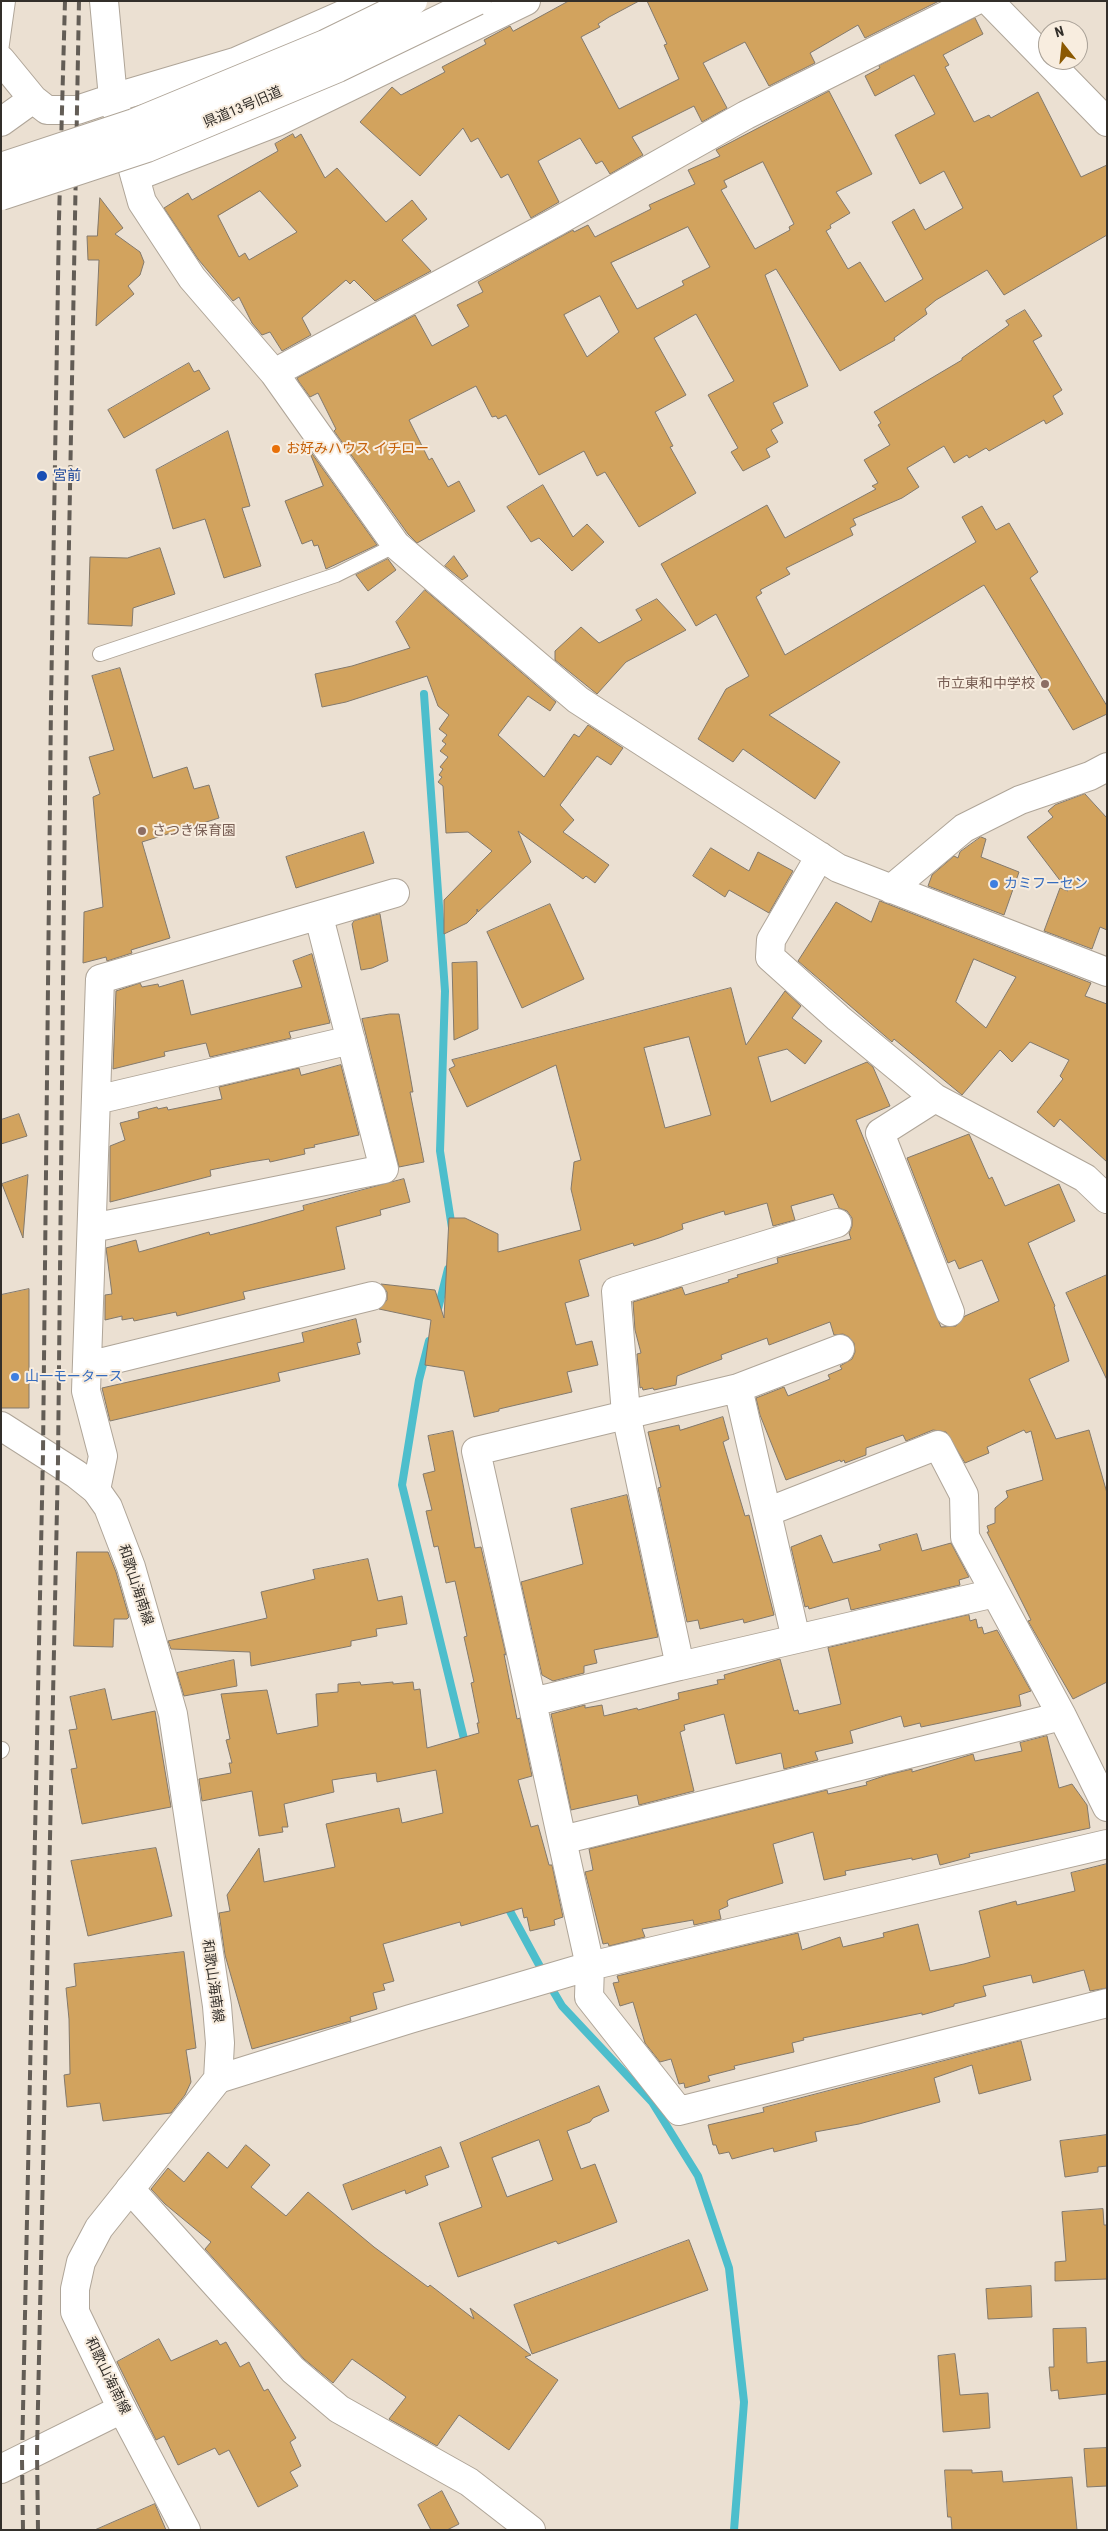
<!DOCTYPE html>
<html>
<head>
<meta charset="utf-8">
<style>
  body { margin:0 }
  #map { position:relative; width:1108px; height:2531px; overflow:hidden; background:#ebe0d2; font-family:"Roboto Condensed",sans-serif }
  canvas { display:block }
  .frame { position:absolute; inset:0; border:2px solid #332f2a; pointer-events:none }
  .north { position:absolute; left:1038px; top:20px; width:50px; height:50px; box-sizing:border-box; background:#f8eddf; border:1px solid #a9a197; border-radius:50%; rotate:344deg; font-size:14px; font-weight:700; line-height:20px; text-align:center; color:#332f2a }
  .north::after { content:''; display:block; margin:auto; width:18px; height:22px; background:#8b5902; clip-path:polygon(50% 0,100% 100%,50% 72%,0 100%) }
</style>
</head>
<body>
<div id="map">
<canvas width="1108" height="2531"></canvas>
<div class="frame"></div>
<div class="north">N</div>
</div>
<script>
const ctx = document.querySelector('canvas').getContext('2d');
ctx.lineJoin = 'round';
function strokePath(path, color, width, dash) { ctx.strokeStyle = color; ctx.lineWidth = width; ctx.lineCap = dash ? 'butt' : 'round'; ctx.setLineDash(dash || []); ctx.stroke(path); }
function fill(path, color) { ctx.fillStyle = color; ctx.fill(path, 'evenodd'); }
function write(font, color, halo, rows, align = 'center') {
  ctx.font = font + ' "Roboto Condensed","Noto Sans JP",sans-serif'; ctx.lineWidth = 4; ctx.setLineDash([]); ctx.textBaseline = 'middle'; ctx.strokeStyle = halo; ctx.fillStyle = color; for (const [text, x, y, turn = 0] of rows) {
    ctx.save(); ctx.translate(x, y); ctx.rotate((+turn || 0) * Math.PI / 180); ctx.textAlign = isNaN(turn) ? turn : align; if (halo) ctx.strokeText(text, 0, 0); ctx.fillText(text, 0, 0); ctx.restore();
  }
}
const stream = new Path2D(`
  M424,694l21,297 -5,160 12,77
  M437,1313l11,-44
  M429,1341l-10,39 -17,105 64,262
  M505,1902l39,72
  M549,1984l13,22 90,96 46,74 31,92 15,134 -10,128`);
const building = new Path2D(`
  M569,1h70l-30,16 -11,7 2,3 -19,10 38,72 60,-30 -15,-34 3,-1 -20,-43h292l-74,37 -7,-13 -48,28 5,10 -46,23 -24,-44 -42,21 24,45 -25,14 -8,-16 -62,31 11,18 -33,19 -8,-13 -6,3 -16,-26 -42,23 21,41 -28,16 -23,-44 -7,4 -23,-40 -7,4 -8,-14 -43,48 -60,-54 32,-35 9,8 44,-23 -3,-5 44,-23 -2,-4 26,-14 3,5z
  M975,18l8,16 -40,21 6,10 -4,2 29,55 15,-7 2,3 47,-26 43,85 26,-12v70l-103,60 -17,-25 -51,30 -11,9 2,5 -33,24 1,2 -55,31 -64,-102 -11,6 43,111 -35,17 10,20 -12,7 7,12 -12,7 4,8 -27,14 -12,-19 7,-4 -30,-53 26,-14 -38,-67 -42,24 32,57 -31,17 18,34 -3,1 26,46 -57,34 -34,-55 -8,4 -13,-25 -45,24 -33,-60 -8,4 -2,-3 -4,1 -16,-31 -67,34 20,40 3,-2 16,29 11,-6 16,30 -58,32 -9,-9 -74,-103 2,-2 -18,-36 -8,4 -11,-15 -2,-4 118,-63 17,31 37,-20 -12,-21 26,-13 -5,-10 95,-52 1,2 14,-7 7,12 56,-28 -2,-4 46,-21 -7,-14 32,-14 -4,-6 113,-59 43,83 -36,18 14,21 -20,12 1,3 -5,3 22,38 12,-7 25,40 38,-23 -31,-57 22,-13 11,21 38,-22 -19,-37 -24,13 -25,-49 40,-21 -21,-39 -39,21 -10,-20 15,-8 -1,-2zM763,162l31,62 -5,3 1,3 -35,19 -34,-59 6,-3 -3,-6zM688,227l22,40 -28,14 2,4 -47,24 -26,-46zM600,296l19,36 -32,25 -23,-42z
  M293,134l2,4 6,-4 24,44 12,-10 49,54 26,-22 15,19 -25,21 29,31 -56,30 -21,-21 -4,4 -4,-4 -44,38 9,17 -29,16 -12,-19 -8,3 -10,-12 -13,-26 -6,4 -35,-42 -34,-51 24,-15 4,7 86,-49 -3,-7zM260,191l37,41 -48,28 -4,-7 -6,4 -21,-41z
  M100,198l23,30 -8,6 25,18 4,10 -4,13 -12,11 6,8 -38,32 3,-66h-11l-1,-24h10z
  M1025,310l17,26 -9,5 29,49 -9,6 10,18 -17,10 -2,-4 -55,31 -3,-3 -17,10 -2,-3 -13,8 -10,-17 -37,22 12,19 -17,11 -49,21 3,6 -6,3 3,7 -67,33 4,6 -30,16 2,3 -6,4 29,58 191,-113 -14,-25 20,-11 14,24 13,-7 29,49 -8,6 77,128v8l-34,16 -89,-145 -215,130 71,47 -25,37 -72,-50 -10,13 -35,-23 28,-50 23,-13 -33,-62 -20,12 -35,-62 106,-59 18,33 91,-49 -4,-3 6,-3 -14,-23 26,-15 -12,-20 3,-2 -7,-11 88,-52v-2l47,-33 -3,-4z
  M189,363l5,9 5,-2 11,19 -86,49 -16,-28z
  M228,431l22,75 -8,2 19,58 -37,12 -19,-59 -32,10 -17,-59z
  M308,448l69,97 -51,24 -8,-24 -4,1 -2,-6 -10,4 -17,-43 38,-15z
  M543,485l30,52 14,-13 17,18 -32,29 -33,-33 -8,4 -24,-35z
  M160,548l15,46 -42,14 -1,18 -44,-2 2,-67 37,1z
  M454,556l14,20 -6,4 -17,-14z
  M388,559l8,11 -28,21 -12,-16z
  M425,590l131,112 -6,9 -22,-15 -30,39 46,42 30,-43 5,3 9,-12 35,23 -12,17 -14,-9 -37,49 14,15 -11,12 46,33 -14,18 -9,-7 -3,3 -65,-48 13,31 -53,50 -1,-3v4l-10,10 -23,11v-34l48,-49 -24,-19 -22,1 -3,-47 -5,-4 4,-5 -3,-2 4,-6 -3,-2 8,-10 -8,-6 6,-7 -4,-3 5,-6 -8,-6 10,-14 -11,-9 -11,-30 -81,26 -24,5 -7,-33 37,-8 58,-18 -14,-26z
  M657,599l29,31 -60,32 -29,32 -42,-34v-9l26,-24 18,16 43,-23 -6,-10z
  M120,668l33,110 34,-11 7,22 15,-4 10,33 -77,24 28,96 -39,12 1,3 -25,8 -1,-4 -23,6 1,-51 19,-5 -10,-110 7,-3 -11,-37 25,-7 -22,-74z
  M1085,794l22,24v112l-7,-3 -8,22 -48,-18 16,-43 8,3 -41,-54 26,-20 -5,-6 7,-6z
  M364,832l10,31 -78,25 -10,-31z
  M981,837l5,2 -5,18 38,15 -15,43 -76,-29 4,-11 22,-19 4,2 2,-6z
  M711,848l38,23 9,-19 35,19 -24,42 -40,-23 -4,7 -32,-21z
  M880,901l211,82 -6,13 22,8v158l-47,-43 -6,8 -17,-15 26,-33 -3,-3 9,-16 -39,-18 -18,20 -12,-12 -38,45 -68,-56 -2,3 -94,-81 38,-59 35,20zM974,959l42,18 -30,51 -30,-26z
  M550,904l34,75 -62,29 -35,-76z
  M380,914l8,47 -16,7 -11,2 -9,-46 2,-3z
  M312,954l18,69 -41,9 2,6 -81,19 -4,-14 -42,9 1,4 -52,13 3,-78 24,-8 2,4 16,-3 1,3 24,-7 8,35 111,-28 -9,-26z
  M477,962l1,67 -24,11 -2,-77z
  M731,988l15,57 39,-54 16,15 -9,12 30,23 -17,23 -18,-15 -29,8 13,45 96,-40 6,5 17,39 -34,14 85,207 15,-1 9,-10 34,-15 -17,-41 -23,9 -4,-9 -7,3 -41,-105 62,-24 20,45 3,-2 13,29 54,-22 16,37 -47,22 27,63 -1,1 15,54 -40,18 27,60 33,-9 18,63v189l-34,17 -45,-78 3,-1 -44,-88h2l-2,-6 8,-3v-15l13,-11 -2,-6 37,-11 -12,-49 -5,2 -2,-3 -37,17 2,6 -24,10 -19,-31 -13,-2 -27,11 -3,-6 -37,13v7l-21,8 -1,-3 -3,2 -1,-2 -54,20 -26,-65 -4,-17 28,-11 4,9 42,-17 -2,-4 14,-6 -2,-3 12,-7 3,-7 -1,-9 -5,-6 -6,-3 -9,1 -4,-13 -61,23 -2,-7 -46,17 1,4 -45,17 -1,9 -22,5 -1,-2 -10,2 -1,-3 -2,1 -3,-34 4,-1 -6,-23 -2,-28 49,-15 3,8 44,-13 -1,-2 10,-3 -1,-2 41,-12 -1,-5 74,-19 -2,-6 3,-7v-8l-5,-7 -8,-3 -6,-14 -42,12 4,14 -22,6 -6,-23 -42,12 -1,-4 -42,13 1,5 -24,9 -25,8 -1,-3 -54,17 10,36 -24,7 11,42 16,-4 6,24 -31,7 5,20 -73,17v2l-25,6 -10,-46 -39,-6 6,-45 -52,-11 8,-9v-8l-6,-8 54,6 9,28 5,-100h16l33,16v18l83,-22 -10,-41 3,-27 7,-2 -25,-95 -89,42 -18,-38 6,-3 -3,-6zM689,1037l22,78 -46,13 -21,-80z
  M390,1014h9l14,78h-3l14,70 -25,5 -37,-148z
  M341,1065l18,70 -45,10 1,2 -11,2 1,5 -35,8 -1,-3 -19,3 -40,8 1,6 -101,26v-56l15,-6 -5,-17 19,-5 -1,-6 19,-5 1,2 9,-2 1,3 54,-11 -3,-12 80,-19 2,7z
  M19,1114l8,22 -26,8v-24z
  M28,1175l-5,63 -21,-54z
  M404,1179l6,23 -30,8 1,5 -45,12 9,42 -102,23 2,7 -68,17 -1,-4 -42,9 -1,-3 -11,2v-4l-17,4v-25l7,-1 -6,-46 30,-8 3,12 70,-20 1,3 47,-12 47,-13 -1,-4z
  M1107,1275v105l-41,-87z
  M29,1289v119h-28v-113z
  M356,1319l5,23 -4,1 3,11 -82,19 2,8 -170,40 -8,-33 202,-46 -2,-9z
  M723,1417l6,22 -6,3 22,74 4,-1 25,100 -30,8 -1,-4 -43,10 -2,-9 -11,2 -29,-134 3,-1 -13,-55 31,-7 1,5z
  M453,1431l22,117 6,-1 25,108 -2,-1 13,65 3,-1 12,58 -14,4 13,47 7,-2 11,40h3l11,52 -9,3 1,5 -25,6 -3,-14 -3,1 -2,-10 -61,18 -1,-4 -77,22 11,37 -11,3 2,6 -12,3 4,16 -27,8 1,4 -99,28 -27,-94 -6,-42 11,-2 -3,-16 32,-47 5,34 71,-15 -9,-43 73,-16 3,15 41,-10 -7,-43 -59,12 -1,-9 -44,7 2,12 -50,12 4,23h-6l1,5 -24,4 -7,-45 -50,10 -3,-22 32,-6 -2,-10h3l-6,-23 4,-1 -9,-45 46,-4 10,44 41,-8 -2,-32 22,-2v-8l22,-2 1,3 32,-3v2l20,-2 1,8 6,-1 7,59 52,-15 -2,-10h2l-8,-40 3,-1 -10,-45 3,-1 -12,-55 -9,2 -8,-37 -4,1 -8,-36 6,-1 -9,-36 12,-3 -7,-35z
  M627,1495l31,142 -64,13 3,13 -13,3v7l-31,8 -11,-6 -21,-93 62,-18 -12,-55z
  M917,1534l5,17 29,-8 18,34 -10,3 1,5 -109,25 -3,-12 -39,11 -1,-3 -3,1 -14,-60 30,-12 12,28 48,-13 -2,-5z
  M77,1552h31l8,20 13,45 -2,2h-13l-1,28 -39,-1z
  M368,1559l10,42 24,-5 5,28 -31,5 1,7 -26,5v5l-100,20 -1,-14 -79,-3 -3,-8 99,-23 -6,-26 54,-13 -2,-9z
  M969,1615l1,6 6,-2 2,9 4,-1 2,7 13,-4 34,61 -12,4 2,11 -100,21 -1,-4 -16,4 -3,-11 -51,15 3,12 -38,9 3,8 -34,9 -3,-16 -45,11 -12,-50 -40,11 1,5 -5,2 14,59 -55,14 -2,-10 -66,15 -20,-96 34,-9v3l17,-3 2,11 33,-8 1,2 41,-11 -1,-6 40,-9 -1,-4 8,-1 -1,-4 56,-16 14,52 4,-1 1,4 42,-10 -13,-56z
  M234,1660l3,26 -53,10 -7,-23z
  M105,1689l7,31 43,-9 16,96 -89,17 -11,-55 6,-1 -8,-38 8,-1 -7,-32z
  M1047,1736l12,52 13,-4 15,21 3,23 -121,26 1,3 -30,8 -3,-11 -25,6v-2l-67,13 1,4 -22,5 -11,-48 -40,12 10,39 -53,16 -3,2 1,5 -9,4 2,9 -27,6 -1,-5 -51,9 3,8 -36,9 -1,-3 -5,1 -18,-72 8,-2 -4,-21 238,-59 1,4 39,-9 -1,-3 21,-7 25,-6v3l61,-18 2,7 47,-10 -2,-8z
  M156,1848l16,68 -84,20 -17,-75z
  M1107,1864v124l-17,3 -6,-21 -51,13 -2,-8 -48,11 3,10 -32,8v2l-32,9v-2l-119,25 1,2 -12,3 2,9 -60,14 1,3 -27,7 2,5 -25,7 -1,-5 -5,1 -8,-25 -11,3 -15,-19 -12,-41 -13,4 -7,-23 6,-1 -2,-6 181,-43 4,17 38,-13 3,10 41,-10 -1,-4 35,-9 12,47 34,-7 26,-7 -11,-46 37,-10 1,4 58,-14 -4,-18z
  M184,1952l12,96 -10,2 5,32 -6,13 -14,18 -68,8 -3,-18 -33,4 -3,-32 6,-1 -1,-55 -3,-31 10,-2 -2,-22z
  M1021,2041l10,39 -52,14 -7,-29 -38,13 6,24 -81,22 -44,8 2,9 -43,11 -1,-4 -41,11 -3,-7 -10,2 -3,-9h-3l-5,-20 56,-13 -1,-4z
  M599,2086l10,25 -16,7 -3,4 -23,9 14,38 14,-5 22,58 -59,22 -2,-3 -98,36 -19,-54 43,-16 -22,-64zM539,2140l14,40 -46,17 -15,-39z
  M1107,2135v31l-9,1v5l-33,5 -5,-36z
  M246,2145l24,20 -19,22 35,29 22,-24 66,55 54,40 2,-2 44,34 -4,-11 61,47 -6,2 33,23 -49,70 -50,-35 -22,31 -48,-27 17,-22 -54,-38 -19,24 -29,-24 -99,-110 6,-7 -46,-38 -14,-15 17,-21 16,14 24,-30 19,16z
  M441,2147l8,20 -24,9 3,9 -22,9 -1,-4 -53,20 -9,-25z
  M1103,2209l1,16h3v54l-52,2v-19l11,-1 -4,-49z
  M689,2240l19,50 -176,64 -18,-49z
  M1031,2286l1,31 -44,2 -2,-30z
  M1086,2328l1,35 20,-2v33l-48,5 -1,-9 -7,1 -2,-24h5l-1,-38z
  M159,2339l12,22 46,-21 3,5 6,-3 14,25 9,-5 15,29 4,-2 28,49 -6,4 11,24 -11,6 8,14 -40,21 -29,-57 -10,5 -4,-7 -37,17 -14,-29 -8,4 -39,-78z
  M955,2354l5,41 28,-2 2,35 -47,4 -5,-76z
  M1107,2448v38l-20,1 -3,-38z
  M945,2470h27v3l30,-2 1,11 69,-5 5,53h-125l-1,-13h-3z
  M442,2491l17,33 -12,6h-16l-13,-25z
  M155,2504l11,26h-71z`);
const service = new Path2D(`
  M1,51l7,-50
  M100,654l236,-79 60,-30
  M1,1751l1,-2`);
const minor = new Path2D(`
  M104,1l9,97 122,-36 139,-61
  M989,1l118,121
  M1,60l32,39 14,11h30l36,-12 29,104 50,76 82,95 122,172 182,155 260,168 269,104
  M1,122l32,-23
  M135,177l142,-55 249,-121
  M274,373l282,-151 190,-107 229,-114
  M820,856l-49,84 -1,17 68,61 97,80 150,80 22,21
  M891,889l73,-61 56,-28 70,-24 17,-9
  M935,1098l-55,35 70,179
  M96,1100l255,-60
  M837,1223l-221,68 10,123 54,252 315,-73
  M92,1228l292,-59 -65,-252
  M87,1366l285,-70
  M96,1490l7,-34 -17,-65 14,-412 295,-86
  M767,1512l171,-67 26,50 1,42 97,179 45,91
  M796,1639l-58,-251 102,-39
  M680,1666l-148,36 30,138 500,-124
  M532,1702l-56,-251 262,-63
  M562,1840l28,126 -1,31 90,114 428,-108
  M218,2079l192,-60 180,-53 517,-122
  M130,2189l163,181 46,39 130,73 62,48
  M1,2469l121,-60`);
const secondary = new Path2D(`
  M1,1426l75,48 20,16 12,17 23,60 42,147 44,292 3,37 -2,36 -119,149 -18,34 -6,27v23l47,97 64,121`);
const rail = new Path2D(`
  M23,2530l-1,-71 21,-1006 8,-748 8,-486 6,-218
  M38,2530l-1,-78 21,-991 8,-756 13,-704`);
const tertiaryBridge = new Path2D(`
  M1,167l133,-44 191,-79 88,-43
  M1,196l146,-48 191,-80 139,-67`);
const markers = [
  [276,449,5,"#e8710a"],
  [42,476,6,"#1a4fb4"],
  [1045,684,5,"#8d6e63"],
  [142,831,5,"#8d6e63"],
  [994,884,5,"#3f7fe0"],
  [15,1377,5,"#3f7fe0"]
];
const streetNames = [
  ["県道13号旧道",243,108,-23],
  ["和歌山海南線",135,1585,72],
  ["和歌山海南線",212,1981,82],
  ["和歌山海南線",107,2376,64]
];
const foodNames = [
  ["お好みハウス イチロー",286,449]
];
const transitNames = [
  ["宮前",53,476]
];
const educationNames = [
  ["市立東和中学校",1035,684],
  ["さつき保育園",152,831,"left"]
];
const shopNames = [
  ["カミフーセン",1004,884],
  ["山一モータース",25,1377]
];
strokePath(stream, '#4dbecc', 8);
fill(building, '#d2a35e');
strokePath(building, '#83796c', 1);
strokePath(service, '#afa598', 16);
strokePath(minor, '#afa598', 30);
strokePath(secondary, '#afa598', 30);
strokePath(service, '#fff', 14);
strokePath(minor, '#fff', 28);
strokePath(secondary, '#fff', 28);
strokePath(rail, '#635d56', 4, [10, 5]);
strokePath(tertiaryBridge, '#afa598', 30, []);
strokePath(tertiaryBridge, '#fff', 28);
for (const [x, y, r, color] of markers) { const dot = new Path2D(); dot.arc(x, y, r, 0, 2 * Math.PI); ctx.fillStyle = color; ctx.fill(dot); strokePath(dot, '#f8eddf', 2); }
write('14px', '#332f2a', '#f8eddf', streetNames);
write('14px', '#c56008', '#f8eddf', foodNames, 'left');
write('14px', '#164399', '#f8eddf', transitNames, 'left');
write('14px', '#785e54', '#f8eddf', educationNames, 'right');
write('14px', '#366cbe', '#f8eddf', shopNames, 'left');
</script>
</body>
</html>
